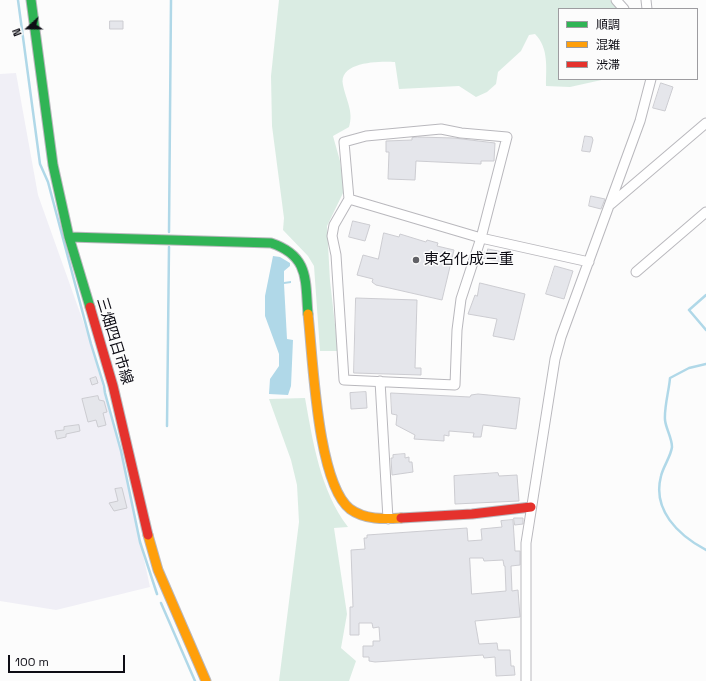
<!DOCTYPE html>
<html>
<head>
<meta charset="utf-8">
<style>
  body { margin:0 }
  #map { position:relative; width:706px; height:681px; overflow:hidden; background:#fcfcfc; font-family:"Space Grotesk","Noto Sans JP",sans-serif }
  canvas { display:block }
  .legend { position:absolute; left:558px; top:8px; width:140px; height:72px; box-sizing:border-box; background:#fcfcfc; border:1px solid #9d9ca0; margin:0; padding:5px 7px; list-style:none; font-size:12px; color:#0e0d15 }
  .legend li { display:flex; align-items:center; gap:8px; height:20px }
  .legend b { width:20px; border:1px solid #9d9ca0 }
  .north { position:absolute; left:8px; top:8px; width:40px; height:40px; -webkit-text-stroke:3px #fcfcfc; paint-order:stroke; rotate:249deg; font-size:11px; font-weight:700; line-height:16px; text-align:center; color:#0e0d15 }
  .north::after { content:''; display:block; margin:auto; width:14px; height:18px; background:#0e0d15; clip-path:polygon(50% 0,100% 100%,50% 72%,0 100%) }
  .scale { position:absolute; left:8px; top:655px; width:117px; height:18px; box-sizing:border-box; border:2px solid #0e0d15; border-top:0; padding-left:5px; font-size:12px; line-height:14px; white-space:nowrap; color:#0e0d15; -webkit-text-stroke:3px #fcfcfc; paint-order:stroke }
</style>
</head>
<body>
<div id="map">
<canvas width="706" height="681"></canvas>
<ul class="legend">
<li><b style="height:5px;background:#30b455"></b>順調</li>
<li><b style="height:5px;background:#ff9f0a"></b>混雑</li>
<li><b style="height:5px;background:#e5322d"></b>渋滞</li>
</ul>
<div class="north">N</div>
<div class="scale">100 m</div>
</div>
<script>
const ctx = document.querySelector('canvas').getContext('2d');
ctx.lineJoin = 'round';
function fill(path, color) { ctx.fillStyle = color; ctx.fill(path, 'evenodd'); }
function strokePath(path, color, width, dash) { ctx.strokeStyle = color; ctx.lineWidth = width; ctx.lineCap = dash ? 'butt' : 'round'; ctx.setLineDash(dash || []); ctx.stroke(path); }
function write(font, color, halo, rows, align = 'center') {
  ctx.font = font + ' "Space Grotesk","Noto Sans JP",sans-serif'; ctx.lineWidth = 3; ctx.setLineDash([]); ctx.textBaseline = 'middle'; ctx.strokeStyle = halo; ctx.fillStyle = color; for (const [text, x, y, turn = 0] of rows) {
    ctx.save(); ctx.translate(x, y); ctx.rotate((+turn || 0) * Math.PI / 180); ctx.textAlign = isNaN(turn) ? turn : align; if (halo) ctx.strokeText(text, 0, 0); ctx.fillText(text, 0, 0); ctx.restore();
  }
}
const built = new Path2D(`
  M16,73l22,122 51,143 32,114 29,135 -94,23 -56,-9v-527z`);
const green = new Path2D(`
  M279,0h331l8,9h-59v70h47l-36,8 -24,-1c0,-18 3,-38 -11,-52l-6,1 -8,16 -23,21 -2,12 -9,8 -11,5 -17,-11 -60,3 -4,-27c-14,-1 -57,-1 -52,23 3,15 11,27 6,42l-16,9 7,25 4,30 -17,35 3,55 8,70h-18l-6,-85 -6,-10 -25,-26 1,-12 -12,-92 -1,-50z
  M305,398c8,44 15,92 43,129l-14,1 13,86 -6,34 15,13 -7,20h-70l20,-159 -2,-37 -6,-25 -22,-61z`);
const water = new Path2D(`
  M273,256l7,1 10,6v3l-6,5v11l7,-1v2l-7,1 3,55 6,1 -2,46 -3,9 -19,-1 1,-15 9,-13v-12l-14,-38v-20z`);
const stream = new Path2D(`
  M18,0l22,164 8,18 43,162 13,42 1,7 16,58 19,91 17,52
  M169,232l2,-232
  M706,295l-17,15 17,20
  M706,364l-17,4 -19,10c-1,13 -6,29 -5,42 1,9 7,18 7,27 -1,9 -9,20 -11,29 -9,34 17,59 45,74
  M167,426l2,-179
  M161,603l34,78`);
const building = new Path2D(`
  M110,21h13v8h-13z
  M661,83l12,4 -8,24 -12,-3z
  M585,136l7,1 1,3 -3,12 -8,-1z
  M418,137l36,1 41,5 -1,18h-13v3l-65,-3 -1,19 -27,-1 1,-27h-3v-11l26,-1v-2z
  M591,196l14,3 -4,10 -12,-3z
  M353,221l17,4 -5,16 -16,-4z
  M384,233l15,4 1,-3 26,8 1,-2 11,3 -1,3 17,4 -12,50 -66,-15 -4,-3 1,-3 -16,-4 6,-20 15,4z
  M488,249l20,4 -2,10 -24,-5 2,-6 3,1z
  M555,266l18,5 -9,28 -18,-5z
  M480,283l45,11 -11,46 -21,-4 4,-17 -29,-5 7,-19 2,1z
  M356,298l61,2 -2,68h6v7l-67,-2z
  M96,377l2,6 -6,2 -2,-6z
  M366,392l1,16 -16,1 -1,-16z
  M391,393l79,4 1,-2 7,-1 42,4 -4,31 -33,-4 -2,12h-8l1,-4 -25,-2v5l-5,-1v6l-30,-2 1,-4 -19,-10 1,-10 -5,-1z
  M98,396l1,4 5,1 3,11 -4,1 3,12 -8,2 -2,-7 -8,2 -6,-23z
  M79,425l1,6 -14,3v3l-9,2 -2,-8 9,-1v-3z
  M405,454v4l4,-1v5h3l1,10 -21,3 -1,-17h2v-3z
  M498,473l1,3 18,-1 2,26 -64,3 -1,-28z
  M122,488l5,20 -13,3 -5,-8 9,-2 -3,-12z
  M514,518h9v6l-8,1z
  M513,520l2,31h5v14l-9,1 1,25 6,-1 2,27 -45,4 4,23 18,-1 1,7h12l1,16h3l1,9 -19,1 -1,-19 -11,1 -1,-3 -108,7 -6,-1v-4h-6v-11h10v-5h7l-1,-14 -6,1 -1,-5h-13v12h-9v-28h3l-2,-57 14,-1 -1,-11h3v-3l100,-7 1,13 14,-1 -1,-11 21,-2 -1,-6zM470,558h13l1,3 19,-1 1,6h1l1,25 -34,3z`);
const street = new Path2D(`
  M616,0l8,9
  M646,0l1,9
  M441,129l20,4 46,4 -26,101 -20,61 -4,31 -2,55 -111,-5 -8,-125 -4,-19 2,-11 15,-26 -5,-57 22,-6z
  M349,199l132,39 108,24
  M611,204l95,-81
  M636,272l70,-60
  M380,381l8,138
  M526,681v-138l29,-184 6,-22 79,-216 11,-42`);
const fast = new Path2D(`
  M31,0l22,165 16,72 21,70
  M69,237l202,6c39,13 34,38 37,71`);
const slow = new Path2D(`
  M308,314c5,44 9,169 42,195 15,11 34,10 51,9
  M148,535l10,35 48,111`);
const jam = new Path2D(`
  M90,307l23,79 35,149
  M401,518l71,-4 59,-7`);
const markers = [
  [416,260,4,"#616166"]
];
const poiNames = [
  ["東名化成三重",424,260]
];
const streetNames = [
  ["三畑四日市線",114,341,73]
];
fill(built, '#f0eff6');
fill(green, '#daece3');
fill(water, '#b0d8e8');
strokePath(stream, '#b0d8e8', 2.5);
fill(building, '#e5e6eb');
strokePath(building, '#ccccd1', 1);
strokePath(street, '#b9b8bd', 11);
strokePath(fast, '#b9b8bd', 11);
strokePath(slow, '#b9b8bd', 11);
strokePath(jam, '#b9b8bd', 11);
strokePath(street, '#fff', 9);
strokePath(fast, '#30b455', 9);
strokePath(slow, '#ff9f0a', 9);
strokePath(jam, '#e5322d', 9);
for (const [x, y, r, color] of markers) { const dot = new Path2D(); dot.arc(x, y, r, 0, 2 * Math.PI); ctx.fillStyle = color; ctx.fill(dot); strokePath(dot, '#fcfcfc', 1.5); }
write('15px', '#0e0d15', '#fcfcfc', poiNames, 'left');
write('15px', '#0e0d15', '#fcfcfc', streetNames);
</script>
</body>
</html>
